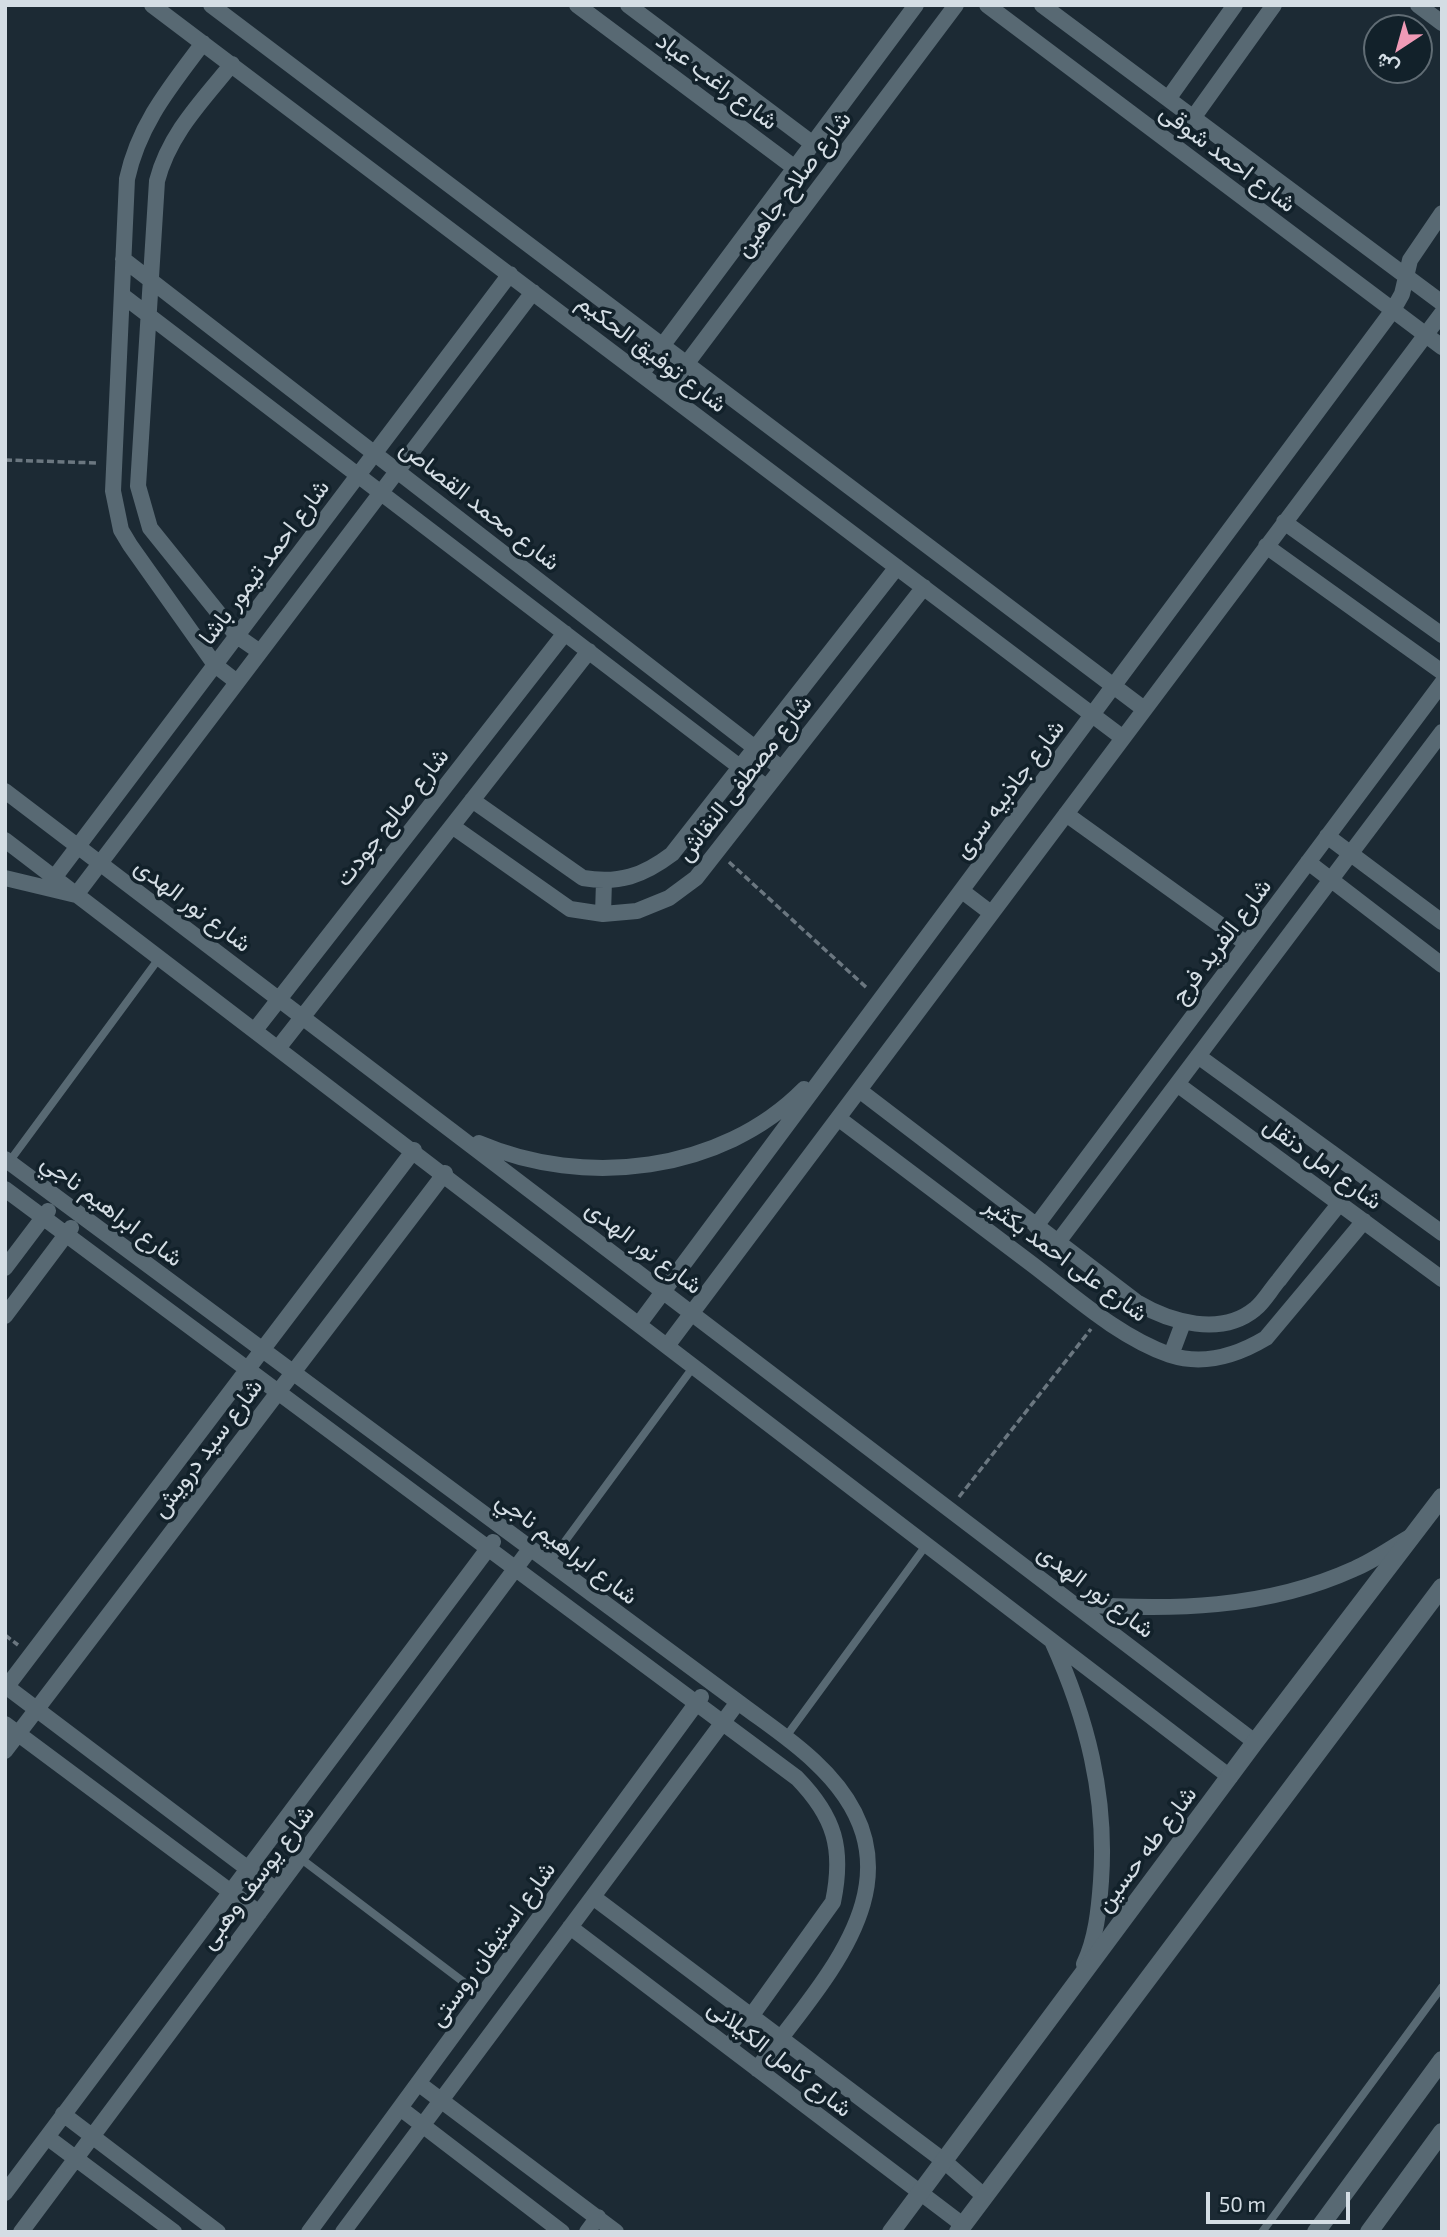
<!DOCTYPE html>
<html>
<head>
<meta charset="utf-8">
<style>
  body { margin:0 }
  #map { position:relative; width:1447px; height:2237px; overflow:hidden; background:#1c2a34; font-family:"Exo 2",Vazirmatn,sans-serif }
  canvas { display:block }
  .frame { position:absolute; inset:0; border:7px solid #d4dde4; pointer-events:none }
  .north { position:absolute; left:1363px; top:14px; width:70px; height:70px; box-sizing:border-box; background:#12212a; border:2px solid #606c74; border-radius:50%; rotate:216deg; font-size:19px; font-weight:700; line-height:28px; text-align:center; color:#d4dde4 }
  .north::after { content:''; display:block; margin:auto; width:24px; height:32px; background:#f09ab6; clip-path:polygon(50% 0,100% 100%,50% 72%,0 100%) }
  .scale { position:absolute; left:1206px; top:2192px; width:144px; height:32px; box-sizing:border-box; border:4px solid #d4dde4; border-top:0; padding-left:9px; font-size:21px; line-height:24px; white-space:nowrap; color:#d4dde4; -webkit-text-stroke:5px #12212a; paint-order:stroke }
</style>
</head>
<body>
<div id="map">
<canvas width="1447" height="2237"></canvas>
<div class="frame"></div>
<div class="north">ش</div>
<div class="scale">50 m</div>
</div>
<script>
const ctx = document.querySelector('canvas').getContext('2d');
ctx.lineJoin = 'round';
function strokePath(path, color, width, dash) { ctx.strokeStyle = color; ctx.lineWidth = width; ctx.lineCap = dash ? 'butt' : 'round'; ctx.setLineDash(dash || []); ctx.stroke(path); }
function write(font, color, halo, rows, align = 'center') {
  ctx.font = font + ' "Exo 2",Vazirmatn,sans-serif'; ctx.lineWidth = 7; ctx.setLineDash([]); ctx.textBaseline = 'middle'; ctx.strokeStyle = halo; ctx.fillStyle = color; for (const [text, x, y, turn = 0] of rows) {
    ctx.save(); ctx.translate(x, y); ctx.rotate((+turn || 0) * Math.PI / 180); ctx.textAlign = isNaN(turn) ? turn : align; if (halo) ctx.strokeText(text, 0, 0); ctx.fillText(text, 0, 0); ctx.restore();
  }
}
const path = new Path2D(`
  M5,460l92,3
  M729,862l139,127
  M959,1497l132,-168
  M5,1635l13,10`);
const service = new Path2D(`
  M9,1162l151,-205
  M549,1563l145,-197
  M785,1738l142,-194
  M300,1858l182,138
  M1262,2232l180,-245`);
const minor = new Path2D(`
  M152,5l971,733
  M211,5l933,704
  M577,5l218,163
  M628,5l185,139
  M987,5l455,342
  M1042,5l400,298
  M1418,5l24,18
  M203,43c-33,44 -64,81 -76,136l-14,312 8,39 9,15 85,120 22,17
  M232,64c-30,37 -63,70 -75,117l-19,305 12,42 87,108 23,16
  M1168,99l67,-94
  M1193,118l81,-113
  M123,259l658,509
  M122,295l644,492
  M642,373l274,-368
  M666,391l290,-386
  M1284,522l158,113
  M1266,546l176,126
  M5,791l1250,951
  M472,800l111,78c36,6 60,-2 89,-24l225,-287
  M1066,814l181,130
  M452,826l118,83 33,5 34,-3 32,-13 27,-20 228,-291
  M1327,836l115,86
  M5,840l1225,937
  M1308,862l134,103
  M5,878l71,17 457,-603
  M54,878l456,-604
  M962,891l29,22
  M603,914l1,-33
  M255,1030l310,-397
  M279,1047l310,-396
  M1198,1056l244,177
  M1177,1084l265,195
  M859,1090l279,213c32,19 83,34 117,6 9,-7 16,-20 24,-29 20,-26 40,-51 61,-77
  M838,1118c65,49 130,98 195,147 42,32 86,72 137,90 34,11 66,1 96,-17l98,-117
  M479,1143c105,45 242,30 325,-54
  M5,1159l733,543c25,19 53,37 76,59 119,110 15,212 -57,308
  M5,1189l792,589c38,39 47,71 36,124l-104,145
  M1036,1226l406,-543
  M1058,1242l384,-510
  M5,1268l43,-57
  M5,1316l66,-88
  M639,1324l754,-1014 9,-16 8,-34 32,-47
  M667,1346l775,-1033
  M1171,1355l12,-32
  M1076,1604c94,7 190,5 278,-35 19,-8 37,-21 56,-32
  M1052,1641c35,77 55,155 49,240 -2,28 -5,58 -17,83
  M7,1687l269,203
  M5,1689l409,-539
  M5,1724l254,189
  M5,1751l440,-578
  M593,1897l351,264 40,35
  M570,1927l393,298
  M418,2083l198,149
  M400,2108l162,124
  M63,2114l155,118
  M47,2137l127,95
  M5,2193l488,-651
  M21,2232l509,-683
  M309,2232l392,-535
  M343,2232l395,-530
  M587,2232l11,-15`);
const tertiary = new Path2D(`
  M891,2232l364,-490 187,-245
  M958,2232l484,-645`);
const secondary = new Path2D(`
  M1316,2232l126,-172
  M1369,2232l73,-100`);
const streetNames = [
  ["شارع راغب عياد",717,81,37],
  ["شارع احمد شوقى",1228,158,37],
  ["شارع صلاح جاهين",793,184,-53],
  ["شارع توفيق الحكيم",652,353,37],
  ["شارع محمد القصاص",480,505,38],
  ["شارع احمد تيمور باشا",264,562,-53],
  ["شارع مصطفى النقاش",744,778,-52],
  ["شارع جاذبيه سرى",1009,789,-53],
  ["شارع صالح جودت",392,817,-52],
  ["شارع نور الهدى",193,905,37],
  ["شارع الفريد فرج",1221,941,-53],
  ["شارع امل دنقل",1323,1163,36],
  ["شارع ابراهيم ناجي",112,1210,37],
  ["شارع نور الهدى",644,1247,37],
  ["شارع على احمد بكثير",1066,1259,36],
  ["شارع سيد درويش",207,1448,-53],
  ["شارع ابراهيم ناجي",567,1548,37],
  ["شارع نور الهدى",1096,1591,37],
  ["شارع طه حسين",1146,1849,-53],
  ["شارع يوسف وهبى",257,1877,-53],
  ["شارع استيفان روستى",492,1944,-54],
  ["شارع كامل الكيلانى",780,2058,38]
];
strokePath(path, '#6b7780', 3.5, [7, 3.5]);
strokePath(service, '#586973', 8);
strokePath(minor, '#586973', 16);
strokePath(tertiary, '#586973', 18);
strokePath(secondary, '#586973', 18);
write('24px', '#d4dde4', '#12212a', streetNames);
</script>
</body>
</html>
